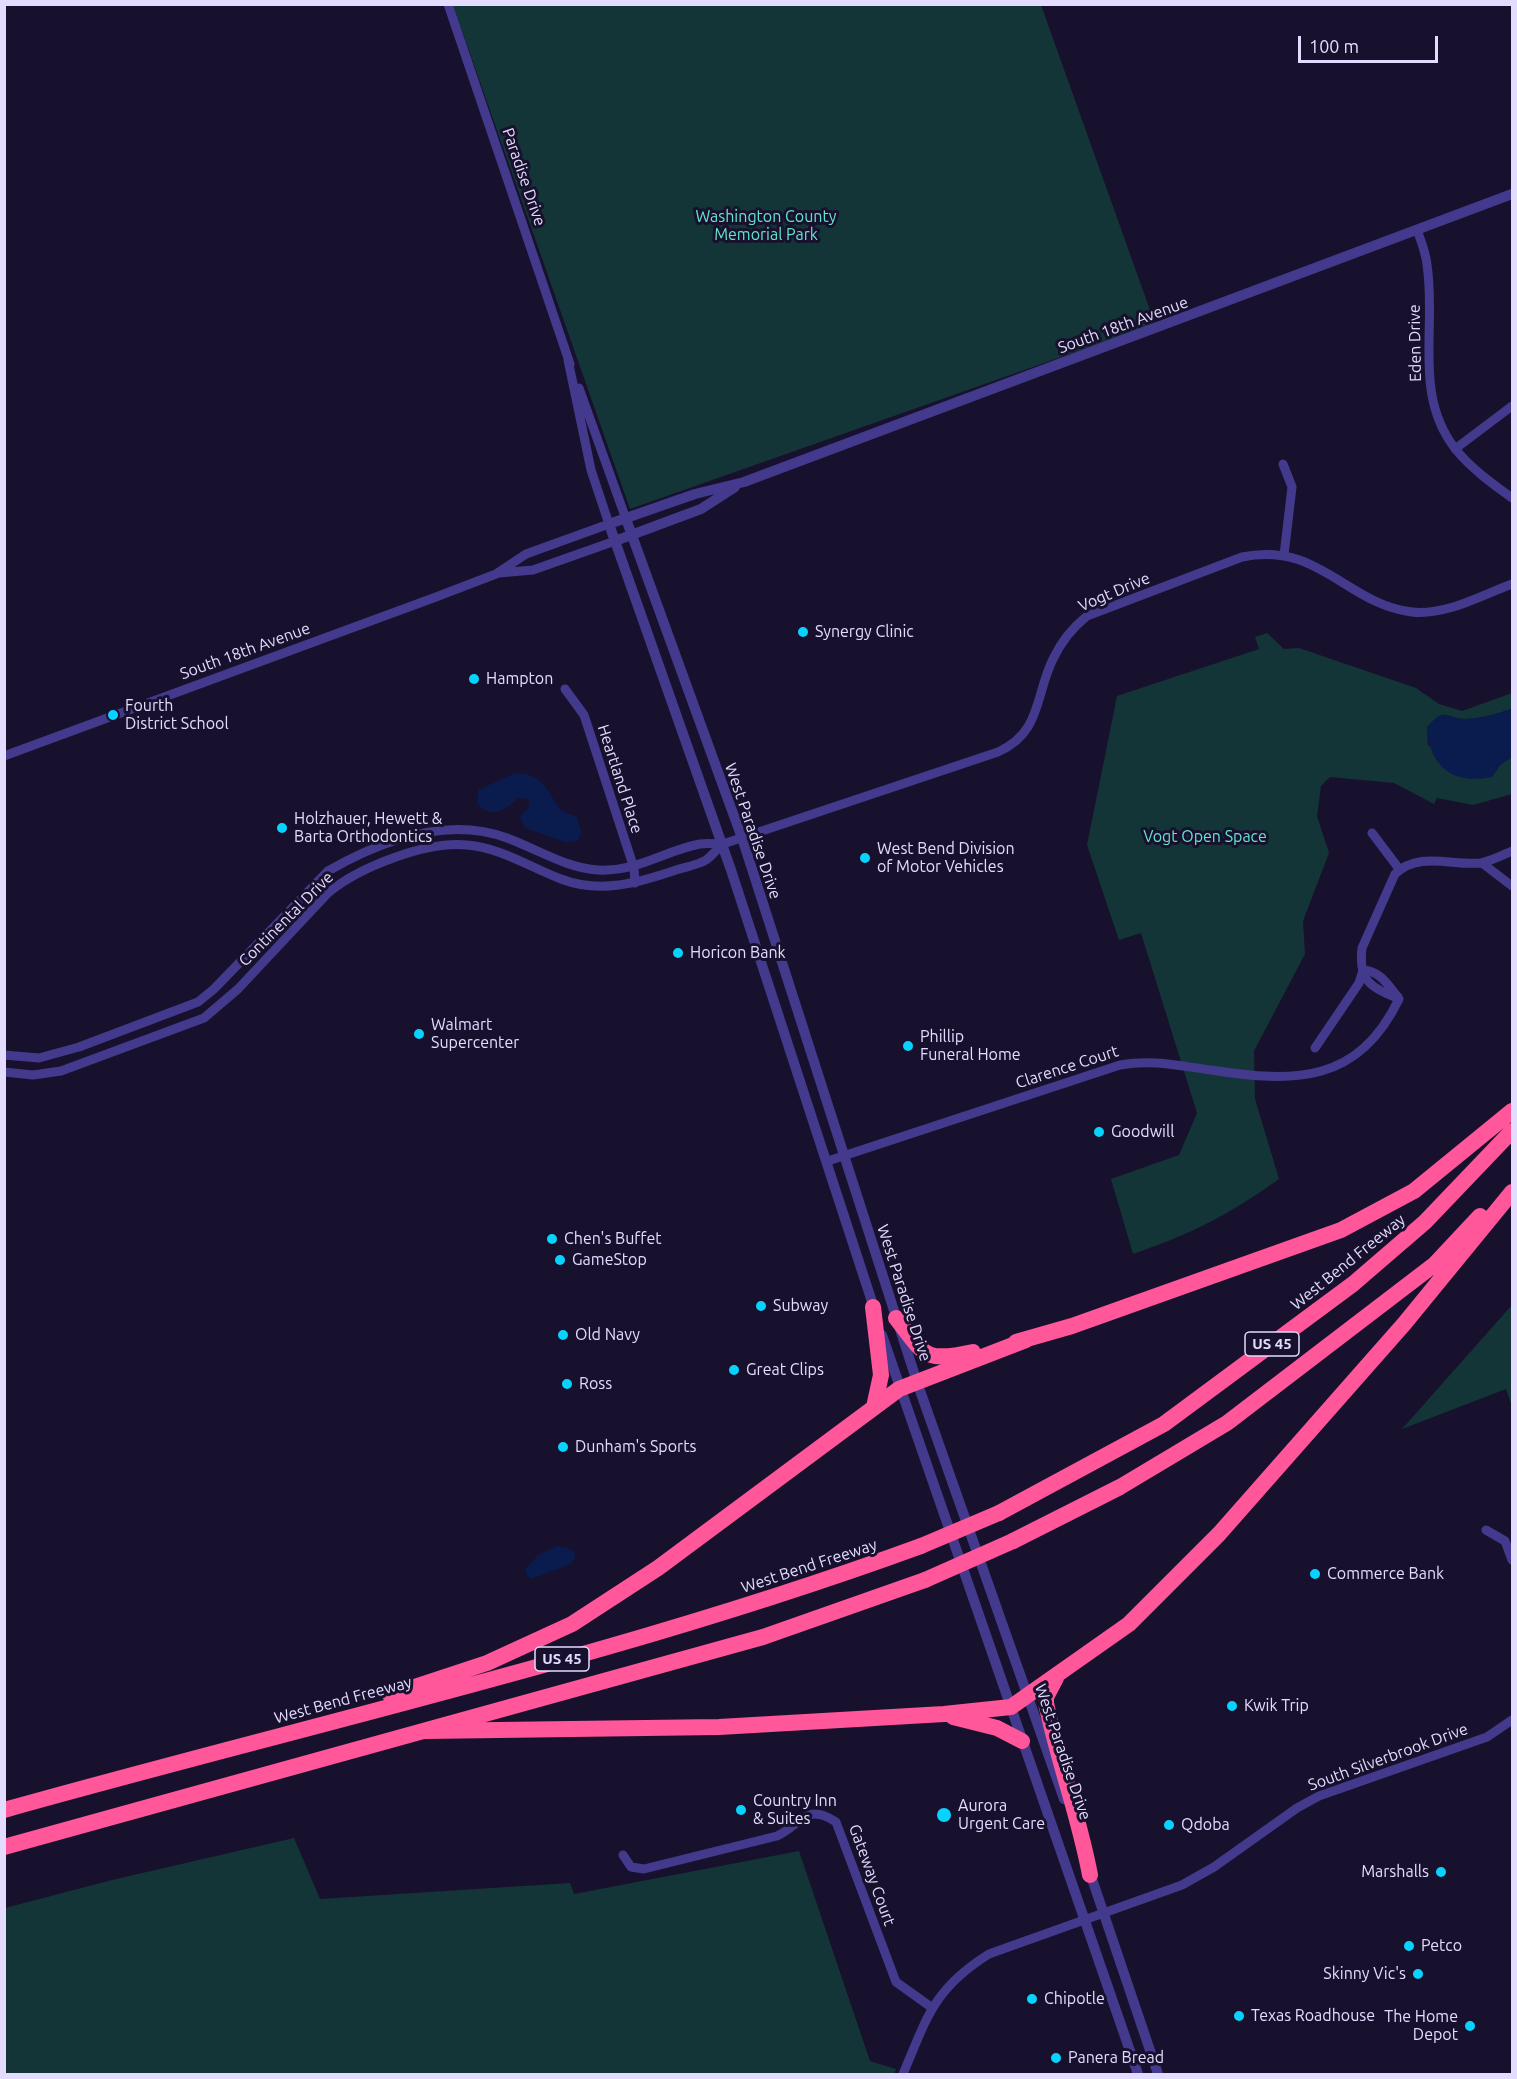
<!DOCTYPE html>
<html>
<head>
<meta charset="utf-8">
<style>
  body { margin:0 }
  #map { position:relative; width:1517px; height:2079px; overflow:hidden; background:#18112d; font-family:Ubuntu,sans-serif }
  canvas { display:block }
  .frame { position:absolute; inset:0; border:6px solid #e3dcff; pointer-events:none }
  .scale { position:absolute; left:1298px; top:36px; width:140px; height:27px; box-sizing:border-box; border:3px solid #e3dcff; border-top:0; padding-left:8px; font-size:18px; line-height:21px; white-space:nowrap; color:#e3dcff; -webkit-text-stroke:4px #18112d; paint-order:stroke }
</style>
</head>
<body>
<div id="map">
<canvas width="1517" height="2079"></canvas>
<div class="frame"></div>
<div class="scale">100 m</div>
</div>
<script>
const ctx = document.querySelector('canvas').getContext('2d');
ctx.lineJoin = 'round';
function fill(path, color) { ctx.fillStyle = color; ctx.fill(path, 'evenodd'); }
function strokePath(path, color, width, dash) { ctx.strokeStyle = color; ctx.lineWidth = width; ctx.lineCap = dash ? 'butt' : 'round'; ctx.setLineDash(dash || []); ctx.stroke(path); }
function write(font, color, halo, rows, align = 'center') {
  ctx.font = font + ' Ubuntu,sans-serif'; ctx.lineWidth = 6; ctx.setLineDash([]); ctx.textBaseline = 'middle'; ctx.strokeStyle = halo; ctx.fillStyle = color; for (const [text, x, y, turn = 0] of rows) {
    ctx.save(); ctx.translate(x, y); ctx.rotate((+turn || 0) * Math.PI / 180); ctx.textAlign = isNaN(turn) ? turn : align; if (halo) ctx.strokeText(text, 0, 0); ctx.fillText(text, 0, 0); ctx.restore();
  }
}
const green = new Path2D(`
  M453,5h588l114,319 -525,185z
  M1267,633l17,16 15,-1 117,40 23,16 23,7 50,-18v16c-13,4 -32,10 -47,10 -22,-1 -18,-13 -38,8l1,18 64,32 8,-12 12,-8v37l-39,11 -36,-7 -3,6 -40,-21 -64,-6 -9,9 -4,30 12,37 -26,68 2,33 -51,97 1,48 24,80c-50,36 -88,55 -146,75l-22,-75 68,-24 18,-42 -56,-180 -22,7 -32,-95 30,-149 142,-47 -4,-12z
  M1512,1305v102l-6,-18 -104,40z
  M294,1838l26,61 250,-16 4,11 225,-43 71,210 26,8 -2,5h-889v-166l107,-28z`);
const water = new Path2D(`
  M1512,709v48l-12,8 -8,12c-39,8 -63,-10 -65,-50 20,-21 16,-9 38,-8 15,0 34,-6 47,-10z
  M516,773c28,0 32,21 46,38l15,6 4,15 -3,9 -13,1 -40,-14 -5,-11 9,-10v-8l-11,-1c-12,12 -26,22 -40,6v-14z
  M557,1546l11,2 8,6 -4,9 -40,16 -5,-3 -2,-7 13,-14z`);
const minor = new Path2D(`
  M448,4l122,360
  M1417,230c4,11 9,23 10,35 10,63 -15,131 30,186 16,19 36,33 55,47
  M579,388l47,131
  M1455,449l57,-43
  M1283,464l9,23 -8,68
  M499,573l34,-3 82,-29
  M565,689l19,26 50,153 1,15
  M4,756l432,-159 60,-23 30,-20 83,-30 -18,-54 -23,-110
  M1372,833l28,37
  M1482,863l30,23
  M1363,970c17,1 24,14 35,27
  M1399,999c-28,-12 -41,-17 -37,-51l33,-74c24,-23 57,-8 86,-11 10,-2 22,-8 31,-12
  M1315,1048l44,-65 4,-13
  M4,1055l35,3 40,-11 119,-45 16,-13 114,-118c54,-31 119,-55 179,-33 30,11 59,30 91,32 40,2 65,-19 102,-26 7,-1 15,0 23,0l275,-92c44,-20 37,-57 55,-93 8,-17 19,-31 34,-43l155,-59c77,-16 104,47 170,55 33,4 70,-17 100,-28
  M4,1072l29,3 28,-4 143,-53 34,-29 90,-96c31,-26 98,-52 139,-48 35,3 62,22 94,34 39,15 77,4 115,-9 9,-3 22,-5 30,-10 6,-4 11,-11 17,-16
  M828,1161l292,-96c32,-6 60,1 91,5 83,13 147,14 188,-71
  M1486,1530l19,11 7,19
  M623,1855l8,12 13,2 133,-33c25,-12 29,-34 59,-14l60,160 35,25
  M903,2074c24,-56 30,-85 86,-120l193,-69 32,-18 83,-59 22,-12 168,-59 25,-17`);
const tertiary = new Path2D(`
  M626,519l116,319 175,544 147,417
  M615,541l86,-32 34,-22
  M875,1311l-144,-441 -122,-346 86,-30 49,-12 768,-288
  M882,1335l256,739
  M1089,1870l69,204`);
const motorway = new Path2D(`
  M873,1307l8,68 -7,32
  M896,1318c29,37 27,45 77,34
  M1016,1342l56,-16 269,-96 73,-39 98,-80
  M999,1513l165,-89 189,-140 72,-62 87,-91
  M1013,1541l107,-54 107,-64 208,-159 45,-48
  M1056,1678l-10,19v6c12,58 33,113 44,172
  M390,1695l97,-32 85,-39 86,-56 241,-179 127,-49
  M953,1717l44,11 25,13
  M425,1731l294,-4 225,-13 67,-7 118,-83 90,-90 185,-210 108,-132
  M4,1810c306,-86 619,-155 917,-264
  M4,1847l759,-210 162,-57`);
const motorwayBridge = new Path2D(`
  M921,1546l78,-33
  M925,1580l88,-39`);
const markers = [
  [803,632,6,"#08d2ff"],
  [474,679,6,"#08d2ff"],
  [113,715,6,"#08d2ff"],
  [282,828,6,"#08d2ff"],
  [865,858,6,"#08d2ff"],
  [678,953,6,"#08d2ff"],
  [419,1034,6,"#08d2ff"],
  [908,1046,6,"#08d2ff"],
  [1099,1132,6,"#08d2ff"],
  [552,1239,6,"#08d2ff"],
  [560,1260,6,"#08d2ff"],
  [761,1306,6,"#08d2ff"],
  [563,1335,6,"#08d2ff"],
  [734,1370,6,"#08d2ff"],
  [567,1384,6,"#08d2ff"],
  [563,1447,6,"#08d2ff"],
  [1315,1574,6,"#08d2ff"],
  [1232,1706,6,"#08d2ff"],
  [741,1810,6,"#08d2ff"],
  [944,1815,8,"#08d2ff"],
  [1169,1825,6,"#08d2ff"],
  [1441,1872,6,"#08d2ff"],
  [1409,1946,6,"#08d2ff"],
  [1418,1974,6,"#08d2ff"],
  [1032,1999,6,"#08d2ff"],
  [1239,2016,6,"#08d2ff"],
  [1470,2026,6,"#08d2ff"],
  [1056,2058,6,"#08d2ff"]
];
const shields = [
  [1272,1344,54],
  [562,1659,54]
];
const shieldNames = [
  ["US 45",1272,1344],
  ["US 45",562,1659]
];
const streetNames = [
  ["Paradise Drive",524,177,71],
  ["South 18th Avenue",1123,325,-20],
  ["Eden Drive",1415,343,-91],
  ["Vogt Drive",1114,592,-23],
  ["South 18th Avenue",245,651,-20],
  ["Heartland Place",620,779,72],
  ["West Paradise Drive",753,831,71],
  ["Continental Drive",286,919,-45],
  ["Clarence Court",1067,1067,-18],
  ["West Bend Freeway",1348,1262,-39],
  ["West Paradise Drive",904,1293,72],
  ["West Bend Freeway",809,1566,-18],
  ["West Bend Freeway",343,1700,-15],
  ["West Paradise Drive",1063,1752,71],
  ["South Silverbrook Drive",1388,1757,-20],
  ["Gateway Court",872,1875,70]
];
const parkNames = [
  ["Washington County",766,217],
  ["Memorial Park",766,235],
  ["Vogt Open Space",1205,837]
];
const poiNames = [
  ["Synergy Clinic",815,632],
  ["Hampton",486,679],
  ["Fourth",125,706],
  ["District School",125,724],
  ["Holzhauer, Hewett &",294,819],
  ["Barta Orthodontics",294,837],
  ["West Bend Division",877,849],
  ["of Motor Vehicles",877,867],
  ["Horicon Bank",690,953],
  ["Walmart",431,1025],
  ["Supercenter",431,1043],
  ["Phillip",920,1037],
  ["Funeral Home",920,1055],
  ["Goodwill",1111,1132],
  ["Chen's Buffet",564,1239],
  ["GameStop",572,1260],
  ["Subway",773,1306],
  ["Old Navy",575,1335],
  ["Great Clips",746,1370],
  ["Ross",579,1384],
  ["Dunham's Sports",575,1447],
  ["Commerce Bank",1327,1574],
  ["Kwik Trip",1244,1706],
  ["Country Inn",753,1801],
  ["& Suites",753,1819],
  ["Aurora",958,1806],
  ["Urgent Care",958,1824],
  ["Qdoba",1181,1825],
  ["Marshalls",1429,1872,"right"],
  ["Petco",1421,1946],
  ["Skinny Vic's",1406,1974,"right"],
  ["Chipotle",1044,1999],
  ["Texas Roadhouse",1251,2016],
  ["The Home",1458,2017,"right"],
  ["Depot",1458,2035,"right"],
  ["Panera Bread",1068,2058]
];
fill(green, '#133537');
fill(water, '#091c4d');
strokePath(minor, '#443a8d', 9);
strokePath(tertiary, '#443a8d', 10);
strokePath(motorway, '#ff579a', 16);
strokePath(motorwayBridge, '#ff579a', 16);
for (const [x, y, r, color] of markers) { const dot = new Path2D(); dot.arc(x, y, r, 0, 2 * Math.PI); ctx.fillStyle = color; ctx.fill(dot); strokePath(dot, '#18112d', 2); }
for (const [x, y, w] of shields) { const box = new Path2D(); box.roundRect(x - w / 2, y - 12, w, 24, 4.5); ctx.fillStyle = '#18112d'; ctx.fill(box); strokePath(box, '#e3dcff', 1.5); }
write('bold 15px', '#e3dcff', null, shieldNames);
write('16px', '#e3dcff', '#18112d', streetNames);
write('16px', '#62e5cf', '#18112d', parkNames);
write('16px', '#e3dcff', '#18112d', poiNames, 'left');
</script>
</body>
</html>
